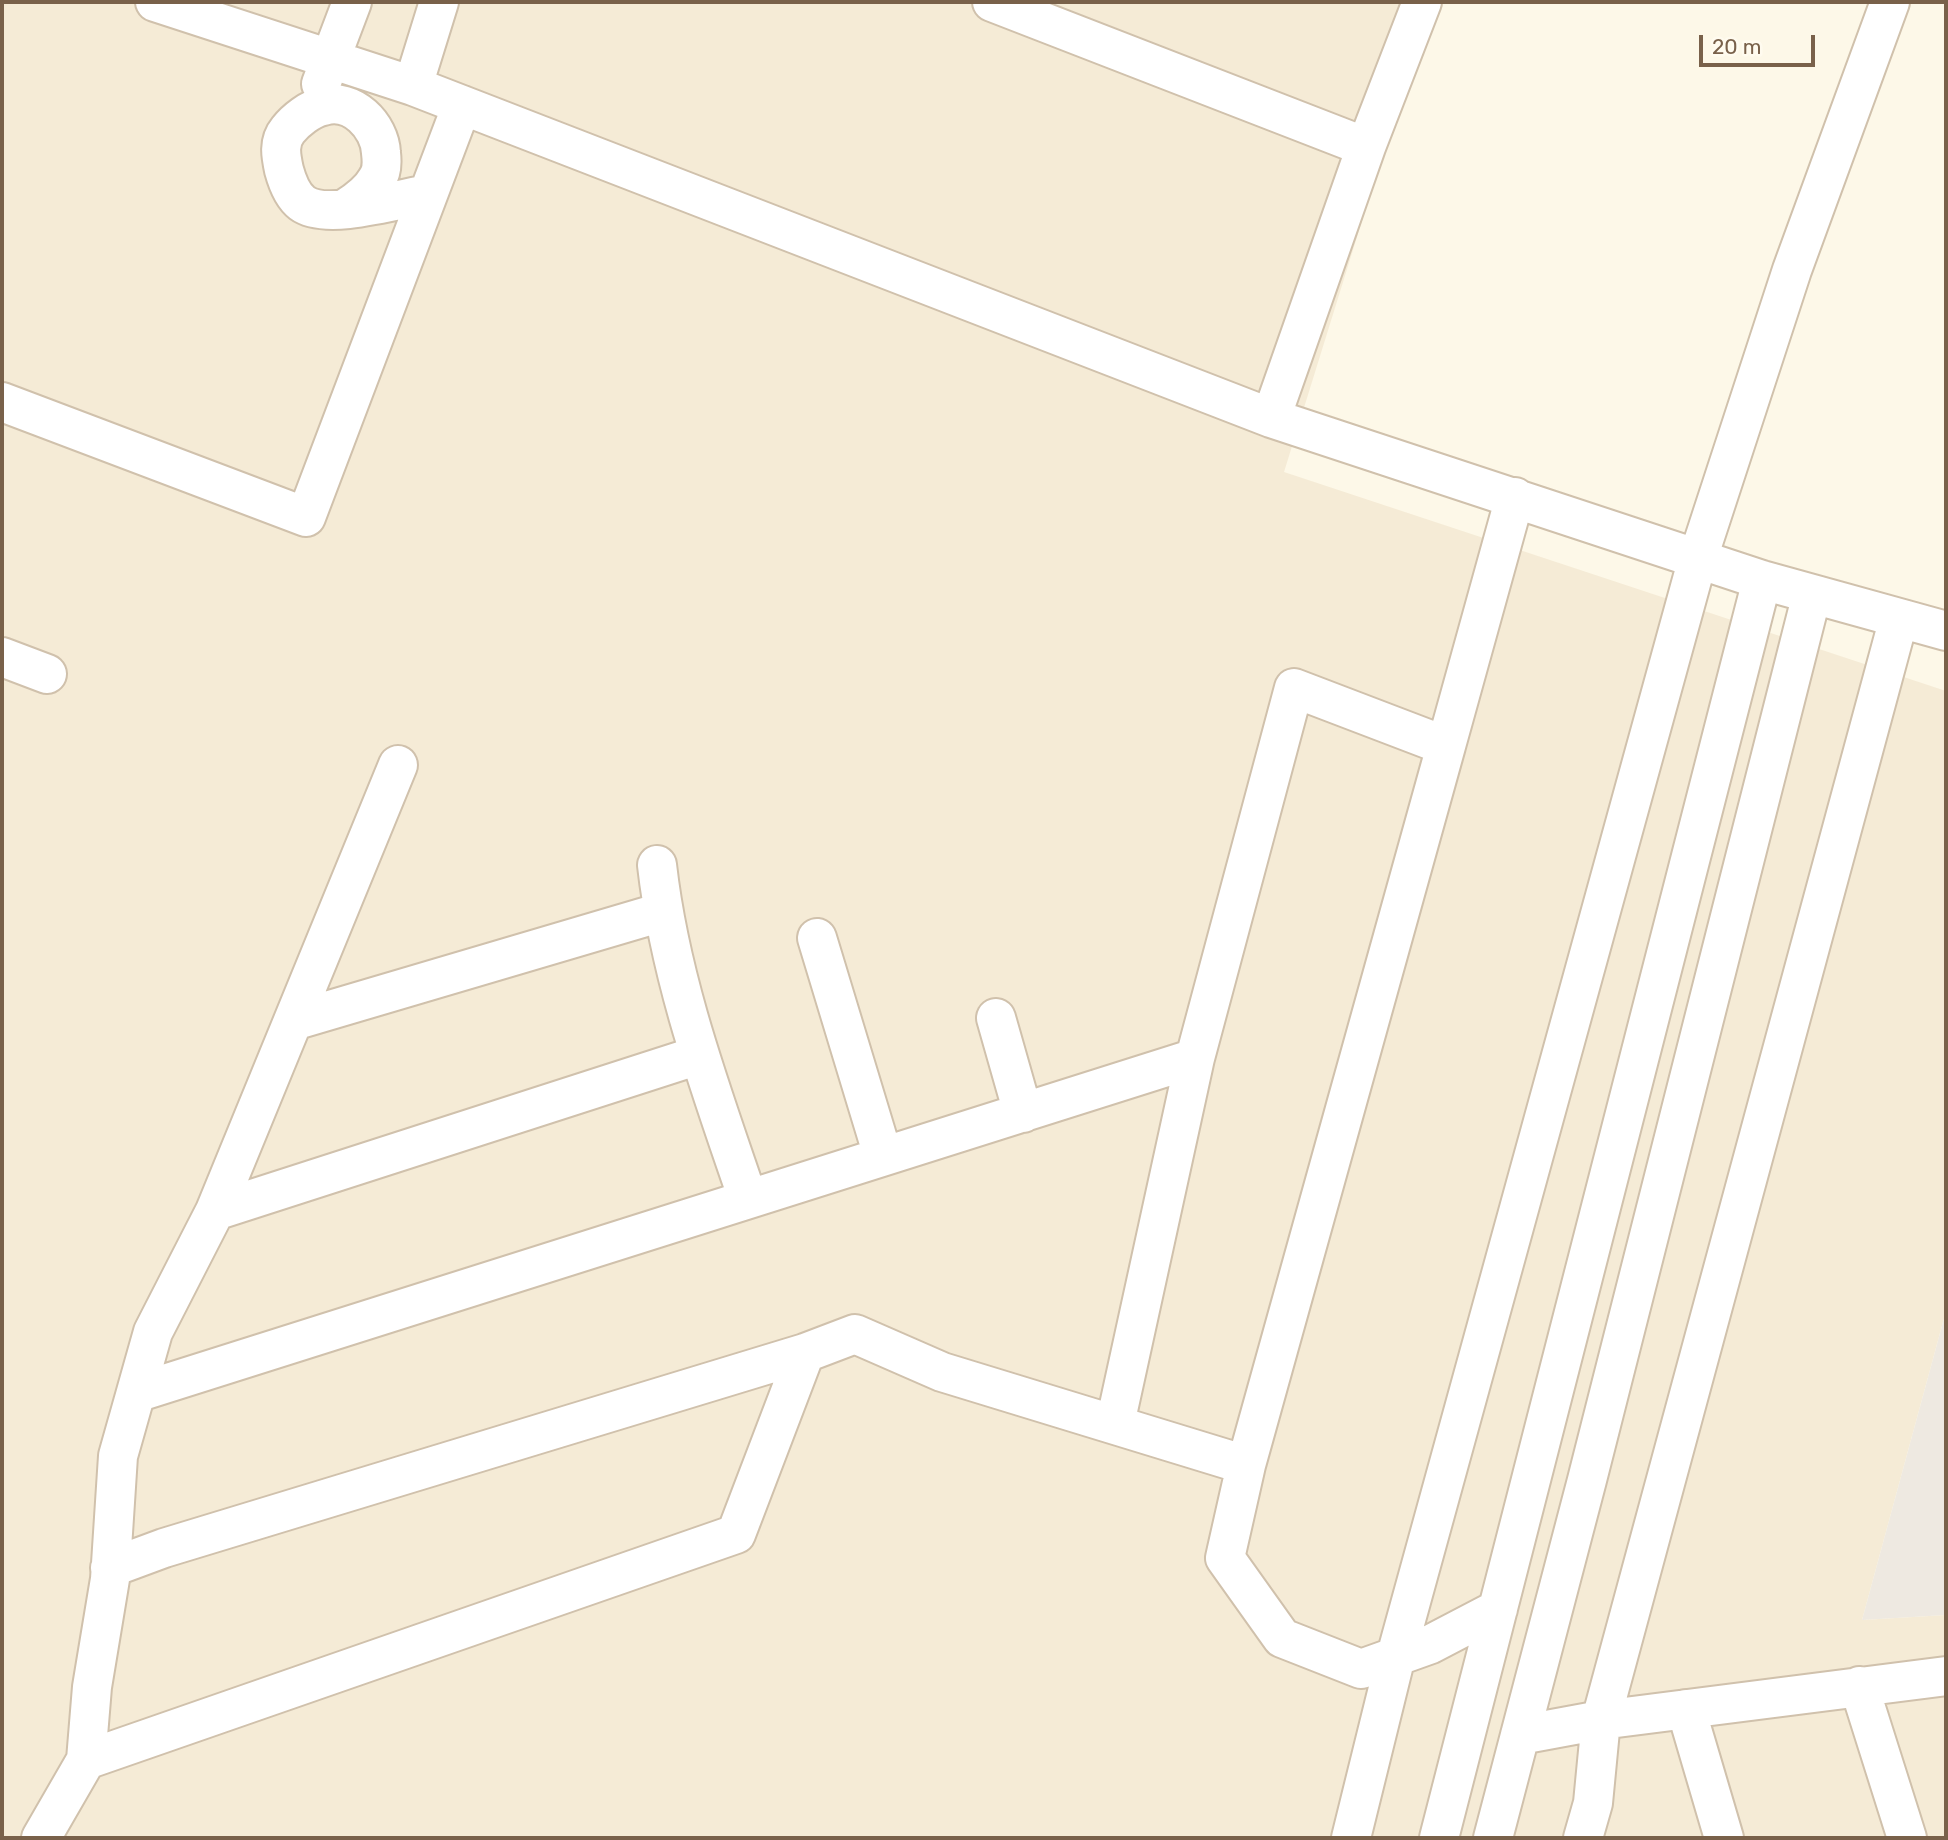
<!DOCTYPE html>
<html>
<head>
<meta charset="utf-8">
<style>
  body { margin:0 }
  #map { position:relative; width:1948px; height:1840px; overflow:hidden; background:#fdf8e8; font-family:Rubik,sans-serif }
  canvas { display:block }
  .frame { position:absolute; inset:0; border:4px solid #79614a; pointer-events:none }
  .scale { position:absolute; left:1699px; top:35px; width:116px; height:32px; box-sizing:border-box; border:4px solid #79614a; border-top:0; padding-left:9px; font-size:21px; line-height:24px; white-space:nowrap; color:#79614a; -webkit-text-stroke:5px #fffbef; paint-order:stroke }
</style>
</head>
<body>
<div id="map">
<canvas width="1948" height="1840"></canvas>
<div class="frame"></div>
<div class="scale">20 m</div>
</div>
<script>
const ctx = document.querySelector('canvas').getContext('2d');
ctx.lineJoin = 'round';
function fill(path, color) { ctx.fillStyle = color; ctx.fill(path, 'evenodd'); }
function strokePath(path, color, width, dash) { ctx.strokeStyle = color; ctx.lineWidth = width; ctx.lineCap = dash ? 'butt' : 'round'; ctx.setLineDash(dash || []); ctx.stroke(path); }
const residential = new Path2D(`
  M2,2h1428l-146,470 662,219v620l-84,309 84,-5v223h-1944z`);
const industrial = new Path2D(`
  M1946,1311v304l-84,5z`);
const minor = new Path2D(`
  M155,2l258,84 858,332 491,162 184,51
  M992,2l374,145
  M321,84l31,-82
  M413,86l26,-84
  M346,208c11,-7 25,-18 31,-29 5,-7 5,-18 4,-26 -1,-27 -29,-56 -58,-47 -13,3 -27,14 -35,24 -10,12 -7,26 -4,40 3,11 9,26 18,33 24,18 97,-4 126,-9
  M2,402l304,115 156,-412
  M1271,418l95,-271 56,-145
  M2,657l45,17
  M1446,746l69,-249
  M657,865c13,115 54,225 91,334
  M817,938l66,218
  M996,1018l27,95
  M293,1021l369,-109
  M215,1211l484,-156
  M136,1393l1059,-335
  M1115,1424l80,-366 99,-370 152,58 -200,719 -21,93 57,80 79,31 70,-25 67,-35
  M110,1568l54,-20 641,-195 50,-19 87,38 304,93
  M1859,1686l48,152
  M1686,1709l38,129
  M1520,1735l81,-15 345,-44
  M86,1760l650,-226 69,-181
  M41,1838l45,-78 6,-73 18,-108 8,-123 35,-124 62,-121 183,-446
  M1351,1838l45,-182 302,-1098 94,-288 98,-268
  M1439,1838l323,-1258
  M1493,1838l94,-358 225,-886
  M1583,1838l10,-35 8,-83 298,-1102`);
fill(residential, '#f5ebd6');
fill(industrial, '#eee9e1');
strokePath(minor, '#d0c1ac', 42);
strokePath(minor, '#fff', 38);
</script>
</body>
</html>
